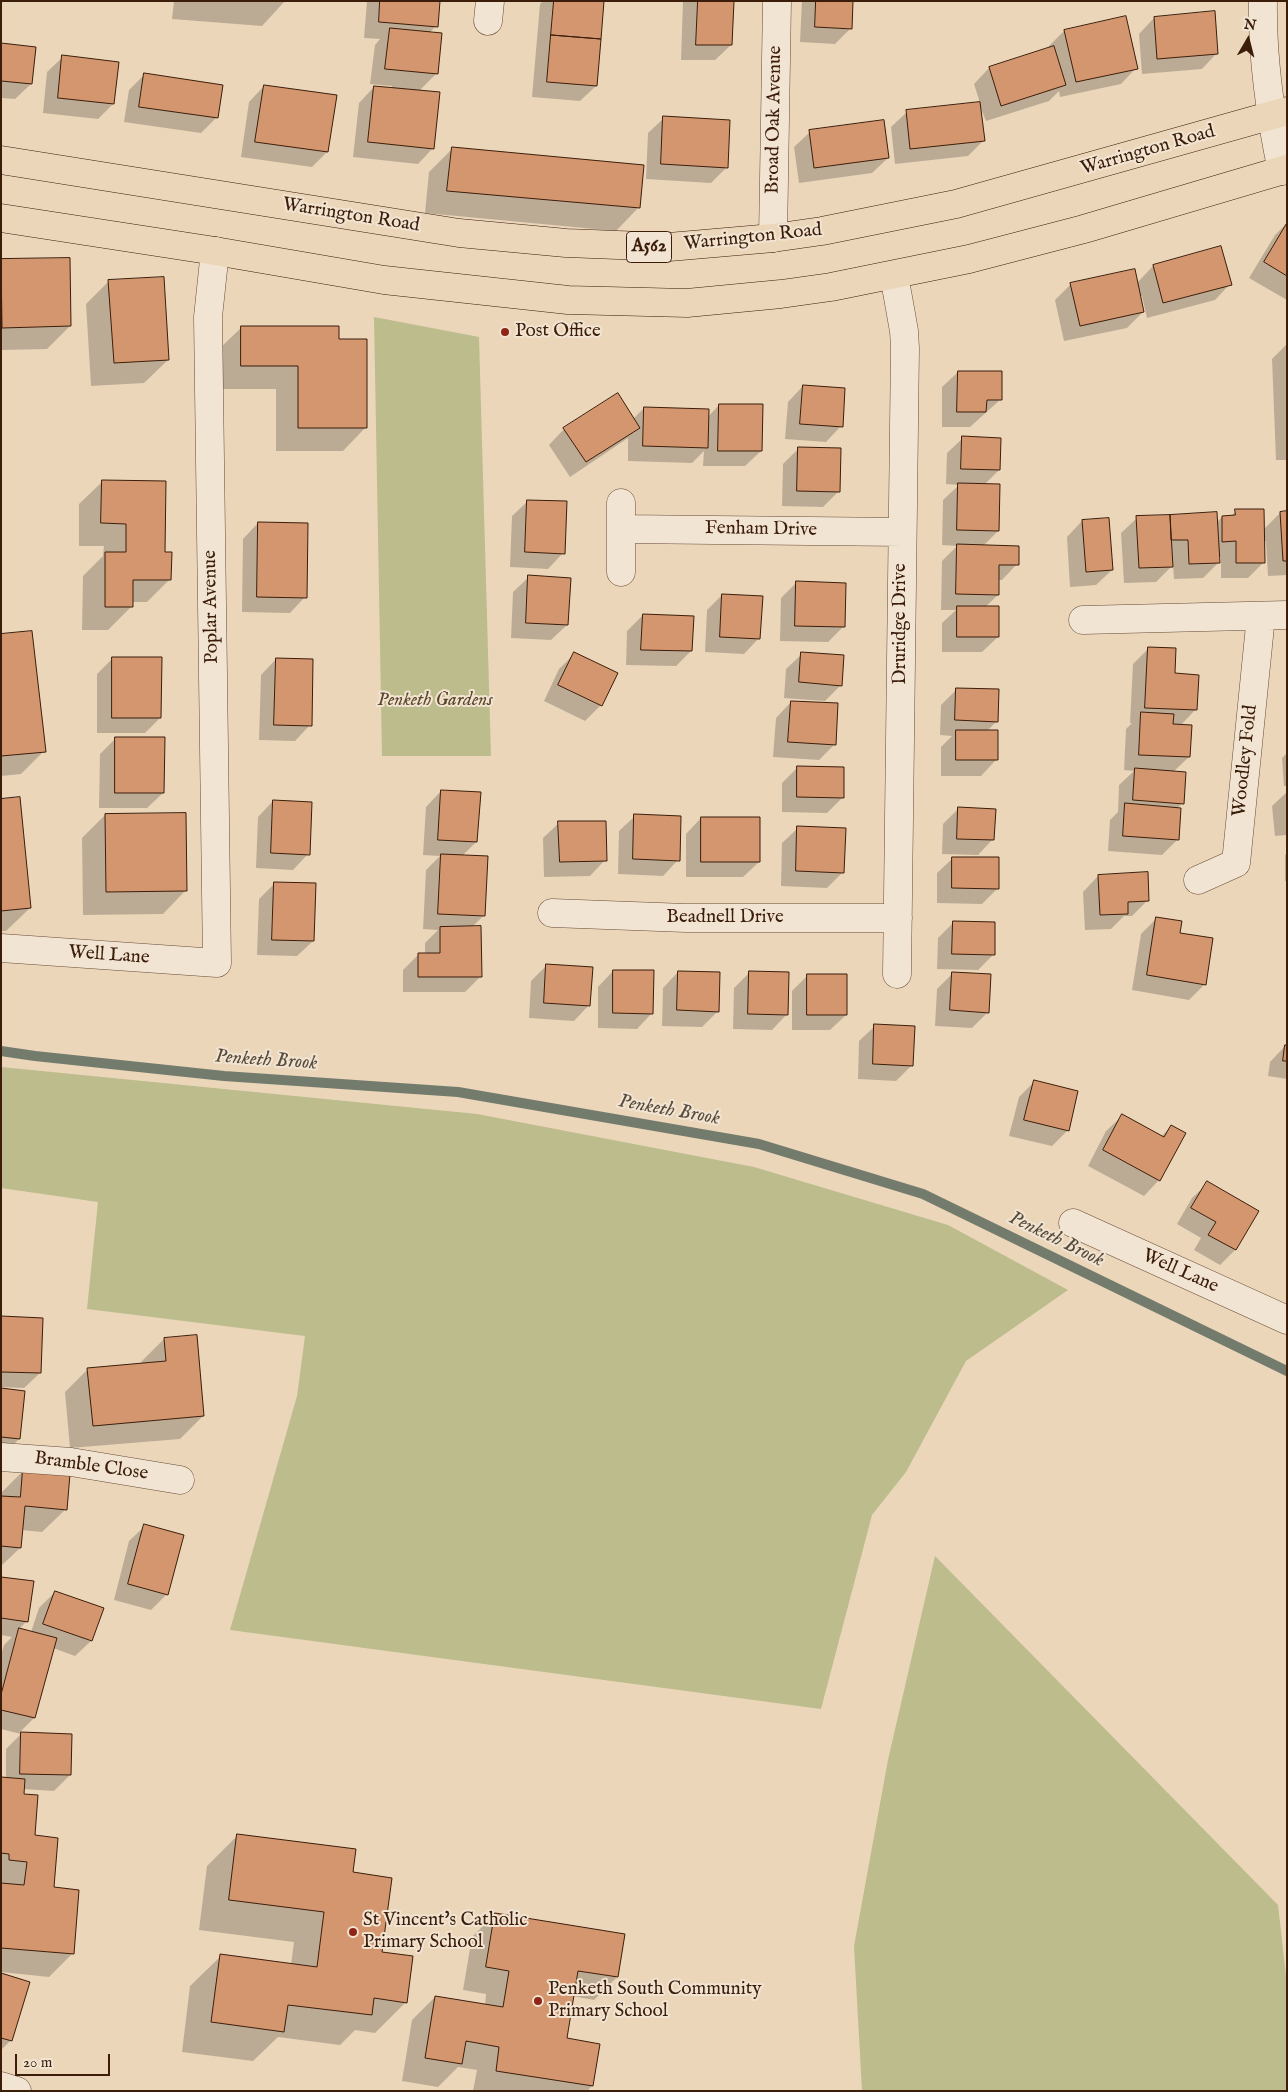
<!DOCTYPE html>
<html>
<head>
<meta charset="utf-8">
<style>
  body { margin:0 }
  #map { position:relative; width:1288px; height:2092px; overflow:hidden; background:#ebd6ba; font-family:"IM FELL English",serif }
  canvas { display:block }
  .frame { position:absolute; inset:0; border:2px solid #3b1d0a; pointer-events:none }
  .north { position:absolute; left:1223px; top:15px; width:50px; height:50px; -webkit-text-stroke:4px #f2e4d2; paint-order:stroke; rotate:8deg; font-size:14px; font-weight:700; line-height:20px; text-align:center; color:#3b1d0a }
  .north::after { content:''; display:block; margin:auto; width:18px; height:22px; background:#3b1d0a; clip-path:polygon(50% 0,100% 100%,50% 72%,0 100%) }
  .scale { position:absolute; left:15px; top:2054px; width:95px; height:22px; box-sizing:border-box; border:2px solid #3b1d0a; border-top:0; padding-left:6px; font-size:15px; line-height:18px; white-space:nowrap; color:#3b1d0a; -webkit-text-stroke:4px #f2e4d2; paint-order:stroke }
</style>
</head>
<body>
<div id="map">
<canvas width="1288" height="2092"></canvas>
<div class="frame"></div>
<div class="north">N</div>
<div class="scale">20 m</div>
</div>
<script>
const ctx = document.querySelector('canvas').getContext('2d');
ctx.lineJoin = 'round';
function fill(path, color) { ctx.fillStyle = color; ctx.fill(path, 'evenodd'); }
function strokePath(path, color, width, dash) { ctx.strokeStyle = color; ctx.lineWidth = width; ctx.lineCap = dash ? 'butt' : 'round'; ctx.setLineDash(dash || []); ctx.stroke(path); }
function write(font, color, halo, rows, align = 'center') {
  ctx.font = font + ' "IM FELL English",serif'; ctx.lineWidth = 4; ctx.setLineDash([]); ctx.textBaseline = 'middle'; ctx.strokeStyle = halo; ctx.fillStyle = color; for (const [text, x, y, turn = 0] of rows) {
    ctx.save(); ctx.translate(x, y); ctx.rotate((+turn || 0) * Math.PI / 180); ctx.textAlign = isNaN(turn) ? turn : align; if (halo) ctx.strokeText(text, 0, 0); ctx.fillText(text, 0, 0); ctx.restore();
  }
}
const green = new Path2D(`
  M374,317l105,20 12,419h-109z
  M1,1067l476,47 277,53 194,58 120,65 -102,71 -60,111 -34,43 -51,194 -591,-79 67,-234 8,-60 -218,-27 11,-107 -97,-14z
  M935,1556l343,349 9,80v106h-425l-8,-145 34,-186z`);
const shadow = new Path2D(`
  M174,1h111l-23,25 -90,-7z
  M367,1h71l-2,25 -7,7 7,41 -17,17 14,57 -15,16 -65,-7 6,-54 15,-16 18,2v-3l-22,-2 5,-39 5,-6 -16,-1z
  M543,1h60l-7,85 -16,15 -48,-4 8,-93z
  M683,1h49l-1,44 -16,15h-34z
  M802,1h50l-1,27 -16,16 -35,-2z
  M1154,18l63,35 -15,16 -60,5 -3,-40z
  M1064,31l72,37 -15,16 -61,13 -1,-6 -10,10 -63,20 -6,-15 3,35 -15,15 -73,8 -4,-37 16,-15 73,-9 -6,-19 15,-16 60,-19v-3z
  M1,45l30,39 -16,15 -14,-1z
  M63,57l50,47 -15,15 -55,-6 4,-41z
  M145,74l71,44 -15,15 -77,-11 5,-32z
  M264,86l63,66 -15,15 -71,-10 8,-55z
  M664,118l63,49 -16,16 -65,-4 2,-46z
  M810,132l78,26 -16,15 -73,10 -5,-36z
  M452,149l187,58 -23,24 -191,-18 4,-41z
  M1287,223v77l-38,-22 26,-43z
  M1220,248l10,36 -15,16 -68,18 -5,-22h-3l4,16 -16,16 -63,13 -9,-41 16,-16 66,-1 16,-17z
  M1,260l69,66 -23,23 -46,1z
  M109,281l59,79 -24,23 -53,3 -5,-82z
  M242,327l96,13 28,87 -23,24h-67v-62h-57l-1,-39z
  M1287,344v116h-11l-4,-101z
  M958,372l43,27 -31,28h-28v-40z
  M803,386l38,40 -15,16 -41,-3 3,-37z
  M719,405l42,46 -16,15h-42l1,-15 -12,12 -64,-2v-23l-58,39 -21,-32 15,-16 69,-10 11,-11 64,9z
  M963,438l36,32 -15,15 14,46 -15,15 34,18 -15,16h-4v15l-14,13 14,29 -16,15h-40v-29l14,-13h-15l1,-49 15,-15 -15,-1 1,-45 16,-15 -13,-1 1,-31z
  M798,449l41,42 -16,16 -41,-1 1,-42z
  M103,481l60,72 7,26 -23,23h-16v5l-23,23h-26l1,-54 20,-20 1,-10h-25v-42z
  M528,501l35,52 -15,16 -38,-2 2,-51z
  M1236,511l27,19 17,-17h7v62l-19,1 -2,-35h-2v21l-16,16h-27v-21h-3v6l-15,15 -29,1 -1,-14 -17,17 -32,1 -3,-50 16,-15 79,5 6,-6h8z
  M1082,521l30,49 -16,15 -26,2 -3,-50z
  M258,523l47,74 -15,16 -48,-1 1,-73z
  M529,577l38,48 -16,15 -40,-2 2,-46z
  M797,582l46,45 -15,15 -48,-1 1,-43z
  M722,595l37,43 -15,16 -39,-2 2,-42z
  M643,615l48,36 -15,15 -50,-1 1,-34z
  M1,635l43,116 -23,23 -20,2z
  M1149,648l25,26 22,35 -16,17 9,31 -16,15 9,31 -5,6 1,30 -16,16 -54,-4 2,-31 8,-8 1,-27 15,-14 -10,-1 2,-41 6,-6h-2l3,-59z
  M574,654l27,51 -16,16 -41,-20 15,-32z
  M802,654l39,31 -16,16 -41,-3 2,-29z
  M112,659l48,59 -15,15h-48v-59z
  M276,659l34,66 -15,16 -36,-1 2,-65z
  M957,689l40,32 -10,10 9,29 -15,16h-40v-29l11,-11 -12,-1 1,-30z
  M791,702l43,43 -15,15 -46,-3 3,-39z
  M116,738l47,55 -16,15h-48l1,-54z
  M1287,753v33h-3l-2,-28z
  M798,767l44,31 -15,15 -45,-1v-29z
  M441,791l35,51 -14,14 21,60 -11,11 8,50 -15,15h-62v-22l15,-15 7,-1v-11l13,-13 -15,-1 3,-59 14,-14 -17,-1 3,-48z
  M1287,792v43l-12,1 -3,-30z
  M1,800l29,108 -24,23h-5z
  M273,801l35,53 -15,16 -37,-2 2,-51z
  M959,808l34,31 -15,16 -36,-1 1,-30z
  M105,815l81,75 -23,24 -80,1 -1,-77z
  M635,816l43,44 -15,16 -45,-2 1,-43z
  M701,818l58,44 -16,15h-57v-43z
  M559,823l46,37 -15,16 -46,1 -1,-39z
  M798,828l45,44 -16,16 -46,-2 1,-43z
  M1287,853v28h-2v-26z
  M953,858l45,30 -16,16 -45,-1v-30z
  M1098,876l50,24 -16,16h-8l-13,13 -26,1 -2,-38z
  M274,884l39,57 -16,15 -40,-1 2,-56z
  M1157,918l21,16 27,50 -16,16 -57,-10 9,-56z
  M954,922l40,32 -16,16 -41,-1 1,-31z
  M547,965l42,40 -15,16 -45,-3 2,-37z
  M613,971l39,42 -15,16 -39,-1v-41z
  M678,972l39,40 -15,15 -40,-1 1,-38z
  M750,972l37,42 -15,16 -39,-1 1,-41z
  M953,973l35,39 -16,16 -37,-2 2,-37z
  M808,975l38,40 -16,15h-38v-39z
  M875,1026l37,39 -16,16 -38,-2 1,-38z
  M1285,1046l2,33 -19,-3 2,-14z
  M1034,1082l33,49 -15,15 -43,-10 10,-39z
  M1122,1116l39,21 10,-11 -12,54 -15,16 -56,-30 18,-35z
  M1208,1183l27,67 -15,15 -26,-15 7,-12 -24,-14 15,-26z
  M1,1317l39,56 -16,15 -23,-1z
  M164,1339l39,77 -23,23 -110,9 -5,-56 23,-23 53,-5v-2z
  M1,1390l18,49 -15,15h-3z
  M23,1471l43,38 -24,23 -21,-2 -1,18 -19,18v-73z
  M145,1526l22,68 -16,16 -37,-10 15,-59z
  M1,1578l26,43 -8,8 12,3 8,-24 16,-16 36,49 -16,15 -22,-8 -19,70 -15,15 52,2 -1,40 -16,16 -31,-2 10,48 20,51 19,66 -23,23 -48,-5v-194h5v-29l15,-15 -20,-5v-74l3,-10 8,-8 -11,-2z
  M238,1835l143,118 25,49 -31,31 -20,-3 -15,15 -62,-8 -25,24 -71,-9 8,-66 31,-30 70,9 3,-23 -95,-12 8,-64z
  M495,1914l122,63 -23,23 -22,-4 -7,43 27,47 -5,5h-114l4,-21 -19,-3 -20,20 -36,-6 10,-61 23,-23 50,8 1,-11 -23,-4 9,-53z
  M1,1974l10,66 -10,10z`);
const stream = new Path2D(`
  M1,1051l34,5 189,20 234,16 301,52 164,50 364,177`);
const building = new Path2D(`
  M380,1h60l-2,26 -59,-5z
  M554,1h50l-3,38 -50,-4z
  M698,1h36l-2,44h-36z
  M816,1h37l-1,28 -37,-2z
  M1215,11l3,43 -61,5 -3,-42z
  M1126,16l12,53 -62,13 -12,-52z
  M390,28l52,5 -4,41 -53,-5z
  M551,35l50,4 -4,47 -50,-4z
  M1,43l35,4 -4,37 -31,-3z
  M1054,46l12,39 -65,21 -12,-39z
  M62,55l57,7 -5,42 -56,-6z
  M144,73l79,12 -5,33 -79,-11z
  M264,85l73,10 -9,57 -73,-10z
  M374,86l66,6 -6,57 -66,-7z
  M980,102l5,39 -75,8 -4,-39z
  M663,116l67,4 -2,48 -67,-4z
  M884,120l5,38 -75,10 -5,-38z
  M452,147l192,18 -4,43 -193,-17z
  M1287,223v53l-23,-14z
  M1221,246l11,39 -69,18 -10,-38z
  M70,258l1,68 -69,2 -1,-69z
  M1135,269l9,43 -64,14 -10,-43z
  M164,277l5,83 -55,3 -6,-83z
  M241,326h98v13h28v89h-69v-62h-57z
  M958,371h44v29h-15l-1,12h-29z
  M803,385l42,3 -2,39 -43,-3z
  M618,393l22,35 -54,34 -23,-34z
  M719,404h44l-1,47h-44z
  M644,407l65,2 -1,39 -65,-2z
  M962,436l39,2 -1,32 -39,-1z
  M798,447l43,1 -1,44 -43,-1z
  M102,480l64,1 -1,71h7l-1,28h-38v27h-28v-55h21v-28l-25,-1z
  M958,483l42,1 -1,47 -42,-1z
  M527,500l40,1 -2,53 -40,-2z
  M1235,509h29l1,54h-29v-22l-14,1v-26l13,-1z
  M1287,511v50h-4l-3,-49z
  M1217,512l3,51 -31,1 -1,-24h-17l-1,-25z
  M1170,515l3,52 -34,1 -3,-52z
  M1109,518l4,52 -27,2 -4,-52z
  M258,522l50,1 -1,75 -50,-1z
  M957,544l62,2v19h-20v30l-43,-1z
  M528,575l43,3 -3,47 -42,-2z
  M796,581l50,2 -1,44 -50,-1z
  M722,594l41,2 -3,43 -40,-2z
  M957,606h42v31h-42z
  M643,614l51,2 -2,35 -51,-1z
  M32,631l14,121 -45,4v-122z
  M1148,647l28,1 -1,25 24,2 -2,35 -52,-2z
  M574,652l44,21 -16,33 -44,-21z
  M801,652l43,3 -2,31 -43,-4z
  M112,657h50l-1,61h-49z
  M276,658l37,1 -1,67 -38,-1z
  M956,688l43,1 -1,33 -43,-2z
  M791,701l47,2 -2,42 -48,-3z
  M1141,712l33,2 -1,10 19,1 -2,32 -51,-2z
  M956,730h42v30h-42z
  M115,737h50l-1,56h-49z
  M797,766l47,1v31l-47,-1z
  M1135,768l51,4 -2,32 -51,-4z
  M441,790l40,2 -4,50 -39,-2z
  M20,797l11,111 -30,3v-112z
  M273,800l39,2 -2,53 -39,-2z
  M1125,803l56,5 -2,32 -56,-4z
  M958,807l38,2 -2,31 -37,-1z
  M186,813l1,78 -81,1 -1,-78z
  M634,814l47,2 -1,45 -47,-2z
  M701,817h59v45h-59z
  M558,821h48l1,40 -47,1z
  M797,826l49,2 -2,45 -48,-2z
  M441,854l47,2 -3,60 -47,-2z
  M952,857h47v32l-47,-1z
  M1148,872l1,29 -21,1v12l-28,1 -2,-40z
  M274,882l42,1 -2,58 -42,-1z
  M1156,917l26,4 -2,12 33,5 -7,47 -59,-10z
  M953,921l42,1v33l-43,-1z
  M481,926l1,51h-64v-24h22v-26z
  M546,964l47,3 -3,39 -46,-3z
  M613,970h41l-1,44 -40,-1z
  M678,971l42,1 -1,40 -42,-2z
  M749,971l40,1 -1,43 -40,-1z
  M952,972l39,2 -2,39 -39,-3z
  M807,974h40v41h-40z
  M874,1024l41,2 -2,40 -40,-2z
  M1285,1045h2v16h-4z
  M1034,1080l44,11 -9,40 -45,-11z
  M1122,1114l42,23 7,-12 15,8 -26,48 -57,-31z
  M1207,1181l52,30 -23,39 -28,-15 8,-13 -25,-14z
  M1,1316l42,2 -2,55 -40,-1z
  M197,1335l7,81 -111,10 -6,-58 79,-7 -2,-23z
  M1,1388l24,3 -5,48 -19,-2z
  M23,1469l47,5 -3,36 -42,-4 -4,42 -20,-2v-50l19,1z
  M144,1524l40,11 -16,60 -40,-11z
  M1,1577l33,4 -6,41 -27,-4z
  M55,1591l49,17 -12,33 -49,-17z
  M19,1628l38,10 -22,80 -34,-8v-15z
  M21,1732l51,2 -1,41 -51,-1z
  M1,1777l24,2 -1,15 14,1 -3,40 23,3 -4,49 25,3 -5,64 -73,-6v-65l23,2 3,-23 -18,-2v-6l-8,-1z
  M237,1834l119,15 -3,23 39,6 -10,74 31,4 -6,47 -33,-5 -2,17 -84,-10 -4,27 -73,-10 9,-68 97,13 7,-55 -95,-12z
  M495,1913l130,21 -7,43 -40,-6 -11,67 33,6 -7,42 -97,-15 3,-24 -33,-6 -4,23 -37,-6 10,-62 68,11 6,-36 -23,-4z
  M1,1973l29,9 -18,59 -11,-3z`);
const minor = new Path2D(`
  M488,21l2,-20
  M773,238l4,-237
  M894,275l10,56 1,17 -8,626
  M621,529l281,3
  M621,572v-69
  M1083,620l204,-5
  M1198,880l38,-17 25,-247
  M552,913l134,5h212
  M1,948l216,15 -9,-646 7,-66
  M1073,1223l214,97
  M1,1457l70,5 109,18
  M1,2086l16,5`);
const tertiary = new Path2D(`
  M1263,1c-1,58 7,113 19,170`);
const primary = new Path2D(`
  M1,160l458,73 107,10 103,4 104,-9 49,-7 134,-27 331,-93
  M1,218l214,33 169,29 184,20 119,3 94,-9 50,-7 138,-28 115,-30 203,-60`);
const markers = [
  [505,332,5,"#8f2418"],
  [353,1932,5,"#8f2418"],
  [538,2001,5,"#8f2418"]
];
const shields = [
  [649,247,45]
];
const shieldNames = [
  ["A562",649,247]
];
const streetNames = [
  ["Broad Oak Avenue",775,120,-89],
  ["Warrington Road",1148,151,-16],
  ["Warrington Road",351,216,9],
  ["Warrington Road",753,238,-6],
  ["Fenham Drive",761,530,1],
  ["Poplar Avenue",212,607,-91],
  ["Druridge Drive",901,624,-90],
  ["Woodley Fold",1246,761,-84],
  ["Beadnell Drive",725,918],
  ["Well Lane",109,956,4],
  ["Well Lane",1180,1272,24],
  ["Bramble Close",91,1467,8]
];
const poiNames = [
  ["Post Office",515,332],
  ["St Vincent's Catholic",363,1921],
  ["Primary School",363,1943],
  ["Penketh South Community",548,1990],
  ["Primary School",548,2012]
];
const parkNames = [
  ["Penketh Gardens",435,701]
];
const waterNames = [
  ["Penketh Brook",266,1061,4],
  ["Penketh Brook",669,1111,10],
  ["Penketh Brook",1056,1240,26]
];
fill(green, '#bcbc8c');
fill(shadow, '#0003');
strokePath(stream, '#737b6d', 10);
fill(building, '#d4966e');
strokePath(building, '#3b1d0a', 1);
strokePath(minor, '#674b36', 29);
strokePath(tertiary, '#674b36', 29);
strokePath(primary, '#3b1d0a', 29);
strokePath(minor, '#f2e4d2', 28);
strokePath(tertiary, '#f2e4d2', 28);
strokePath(primary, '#ebd6ba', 28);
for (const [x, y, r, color] of markers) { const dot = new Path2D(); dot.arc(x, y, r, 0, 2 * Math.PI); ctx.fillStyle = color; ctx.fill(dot); strokePath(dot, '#f2e4d2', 2); }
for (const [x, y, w] of shields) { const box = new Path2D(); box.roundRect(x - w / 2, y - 15.5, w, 31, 4); ctx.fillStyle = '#f2e4d2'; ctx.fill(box); strokePath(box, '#3b1d0a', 1); }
write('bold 18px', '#3b1d0a', null, shieldNames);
write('19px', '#3b1d0a', '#f2e4d2', streetNames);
write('19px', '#3b1d0a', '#f2e4d2', poiNames, 'left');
write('italic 19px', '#5b452a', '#f2e4d2', parkNames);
write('italic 20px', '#574c3c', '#f2e4d2', waterNames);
</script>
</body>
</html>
